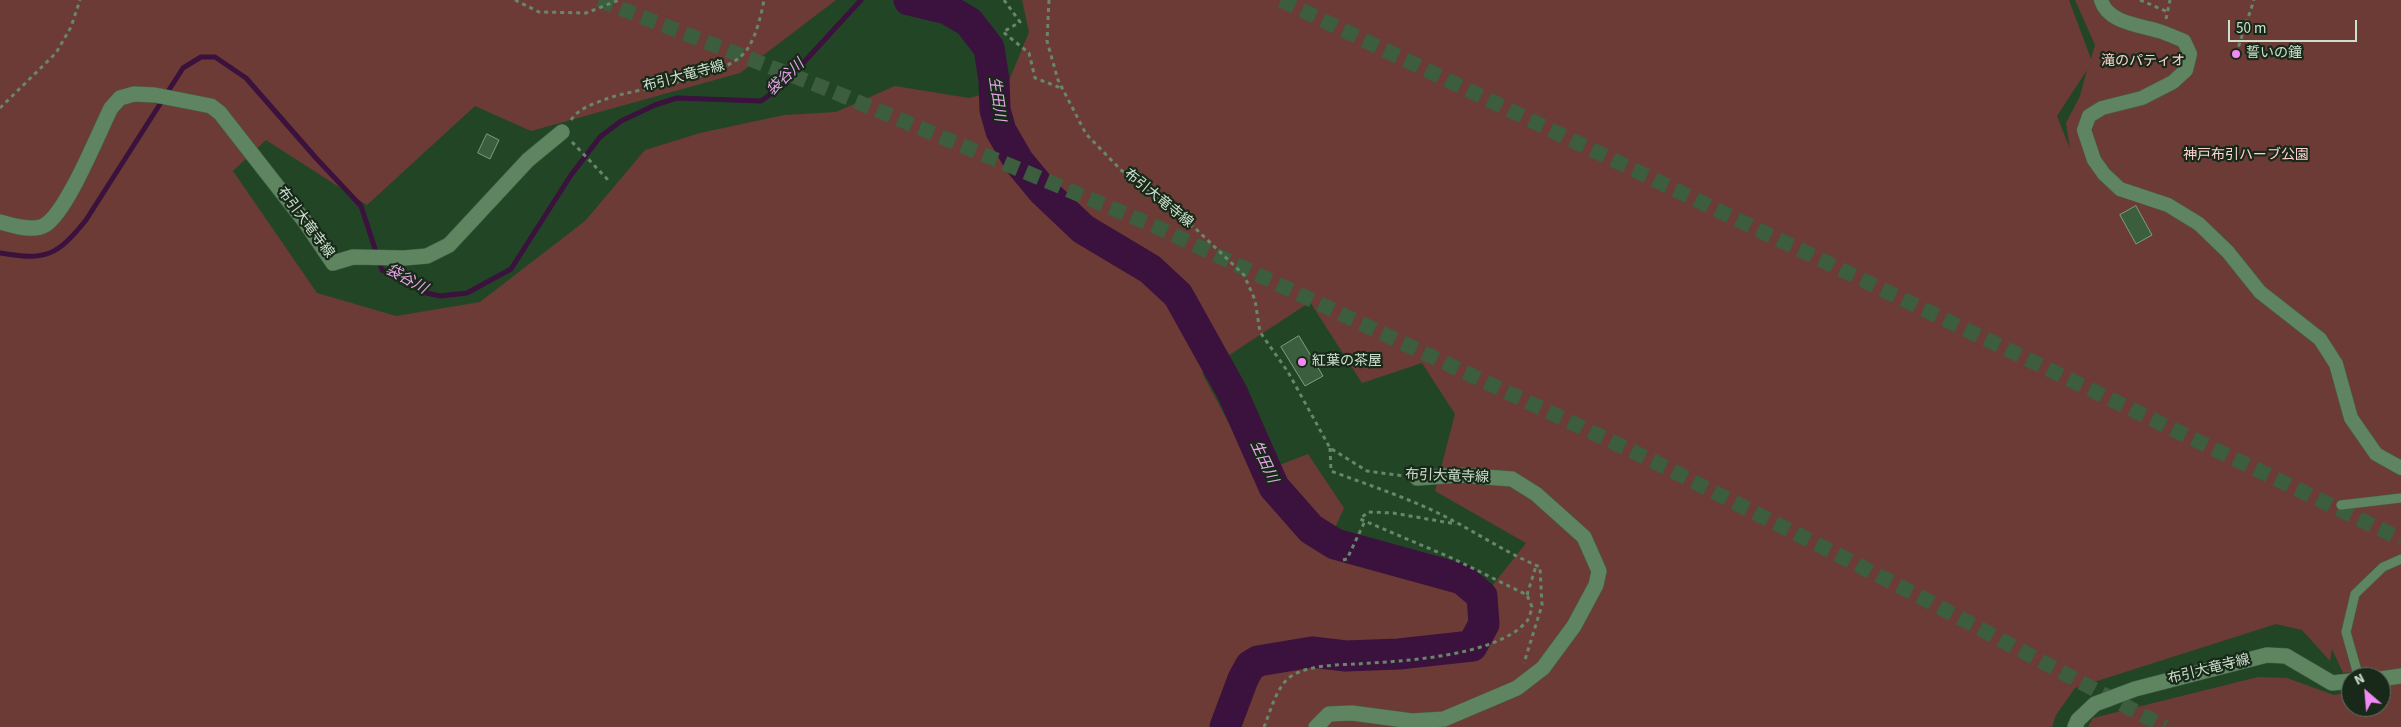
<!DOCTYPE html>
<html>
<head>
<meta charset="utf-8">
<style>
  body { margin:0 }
  #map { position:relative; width:2401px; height:727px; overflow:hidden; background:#224625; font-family:"Source Sans 3",sans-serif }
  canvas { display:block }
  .north { position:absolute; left:2341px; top:667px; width:50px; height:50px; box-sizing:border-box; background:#182819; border:1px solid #607261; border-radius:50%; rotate:333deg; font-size:14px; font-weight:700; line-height:20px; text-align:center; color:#cce1cd }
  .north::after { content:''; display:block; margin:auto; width:18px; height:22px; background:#f18af4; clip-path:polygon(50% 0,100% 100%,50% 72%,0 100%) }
  .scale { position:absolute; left:2228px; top:20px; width:129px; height:22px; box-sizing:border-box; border:2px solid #cce1cd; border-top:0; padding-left:6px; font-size:15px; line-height:18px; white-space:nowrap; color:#cce1cd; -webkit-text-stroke:4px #182819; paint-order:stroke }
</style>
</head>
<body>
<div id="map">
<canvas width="2401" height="727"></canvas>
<div class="north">N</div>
<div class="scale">50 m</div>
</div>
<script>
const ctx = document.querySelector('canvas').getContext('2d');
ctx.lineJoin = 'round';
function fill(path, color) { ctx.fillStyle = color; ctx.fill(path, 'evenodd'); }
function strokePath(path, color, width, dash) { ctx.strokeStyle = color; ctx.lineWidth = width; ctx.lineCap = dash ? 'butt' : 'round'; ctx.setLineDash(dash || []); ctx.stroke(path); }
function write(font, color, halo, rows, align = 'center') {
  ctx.font = font + ' "Source Sans 3","Noto Sans JP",sans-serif'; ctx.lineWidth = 4.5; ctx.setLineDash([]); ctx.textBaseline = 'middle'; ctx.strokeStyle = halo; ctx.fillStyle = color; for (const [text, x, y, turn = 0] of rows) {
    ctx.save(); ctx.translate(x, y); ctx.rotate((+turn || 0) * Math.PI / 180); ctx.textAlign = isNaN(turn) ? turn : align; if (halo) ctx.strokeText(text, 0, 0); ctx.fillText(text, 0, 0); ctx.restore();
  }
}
const green = new Path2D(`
  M0,0h836l-96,73 -209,58 -56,-25 -108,99 -101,-65 -33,31 84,122 79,23 84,-14 105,-81 60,-71 55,-17 84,-18 52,-3 59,-26 74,12 37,-10 23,-56 -7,-32h1047l22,59 4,-14 -20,-45h326v727h-313l5,-9 165,-41 29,1 47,17 17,-3v15h30v-30h-9l-1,-7 -28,3 -11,-24 -2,12 -28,-31 -26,-6 -201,64 -19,27 -4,12h-2052zM2087,70l-7,26 -14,27 4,26 -13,-33zM1310,302l52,81 60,-20 33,51 -20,77 91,52 -41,52 -82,-24 -74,-30 15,-33 -36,-54 -52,20 -54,-101z`);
const stream = new Path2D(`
  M0,253c46,8 57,3 86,-33l97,-152 18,-11h14l31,21 70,80 45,48 21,64 22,10 18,12 18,4 27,-3 44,-24 60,-94 29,-38 21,-16 34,-16 22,-7 84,3 21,-15 79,-86`);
const river = new Path2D(`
  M909,0l38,9 22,13 20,26 5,32 1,30 6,21 18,31 24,29 40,38 67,40 28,26 54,97 42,95 37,42 24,15 127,35 20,17 2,28 -12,22 -73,8 -53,2 -34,-4 -54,9 -8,5 -7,13 -18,48`);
const building = new Path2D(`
  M487,134l12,6 -9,19 -12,-6z
  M2136,206l16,29 -16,9 -16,-29z
  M1299,336l24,40 -18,10 -24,-39z`);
const tertiaryTunnel = new Path2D(`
  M599,0l228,89 330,138 496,234 260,132 252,134
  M1281,0l1120,539`);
const path = new Path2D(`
  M515,0l24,12 47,1 33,-13
  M1004,0l16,22 -17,10 26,21 6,25 26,10
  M1049,0l-2,41 11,39 28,54 35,36 76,60 47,45 11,25 5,32 28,40 42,76 37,23 37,5
  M2140,0l28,12
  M2166,19l4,-19
  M2236,54l18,-54
  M0,108l56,-55 15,-26 9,-27
  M571,120c8,-12 22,-16 35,-21 37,-13 117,-19 140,-48 10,-14 15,-35 18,-51
  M572,142l38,40
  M1330,448l1,23c37,14 72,25 107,42 35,17 66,39 102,54l2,38 -18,58
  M1343,560l4,-1 18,-38
  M1527,595l9,-29
  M1264,727c7,-17 13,-43 29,-52 18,-10 43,-10 64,-11 44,-3 140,-7 170,-43 3,-4 4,-10 5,-14l-5,-12 -73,-36 -94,-40 8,-7 25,1 63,11`);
const service = new Path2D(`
  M2341,505l60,-7
  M2361,677l-4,-6 -11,-39 9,-38 28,-27 18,-8`);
const pedestrian = new Path2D(`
  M2101,0c7,24 41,25 61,32 8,3 15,6 22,9l6,13 -4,16 -13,12 -31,16 -40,10 -13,8 -5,14 10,30 10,14 16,15 48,16 31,19 29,28 32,40 60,47 16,25 15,54 25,36 25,14`);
const minor = new Path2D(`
  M0,222c13,4 33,10 45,3 22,-13 53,-91 66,-117l9,-10 14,-4 21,1 56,11 9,7 86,110 27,40 20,-6 51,1 23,-2 22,-11 79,-85 34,-28
  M2381,679l20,-3
  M1316,727l13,-13 23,-1 60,8 32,-2 73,-31 26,-20 31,-42 22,-41 3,-14 -15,-34 -48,-43 -24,-15 -53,-4 -42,3
  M2075,727l3,-7 17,-16 40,-15 132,-34 19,1 46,27 19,-2`);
const markers = [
  [2236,54,5,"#f18af4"],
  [1302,362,5,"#f18af4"]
];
const poiNames = [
  ["誓いの鐘",2246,54],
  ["紅葉の茶屋",1312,362]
];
const parkNames = [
  ["滝のパティオ",2143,62],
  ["神戸布引ハーブ公園",2246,156]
];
const streetNames = [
  ["布引大竜寺線",684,77,-15],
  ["布引大竜寺線",1158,199,39],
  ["布引大竜寺線",305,223,53],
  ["布引大竜寺線",1447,477,2],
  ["布引大竜寺線",2209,670,-14]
];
const waterNames = [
  ["袋谷川",786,78,-43],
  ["生田川",996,99,82],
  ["袋谷川",406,280,29],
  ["生田川",1263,462,65]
];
fill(green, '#6c3b36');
strokePath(stream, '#3b113d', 5);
strokePath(river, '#3b113d', 31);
fill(building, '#3b5f3d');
strokePath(building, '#79a07b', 1);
strokePath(tertiaryTunnel, '#3c5d3e', 15, [15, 8]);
strokePath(service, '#416246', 10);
strokePath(pedestrian, '#416246', 15);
strokePath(minor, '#416246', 16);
strokePath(path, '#68866a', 3, [4, 4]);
strokePath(service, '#5e8460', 9);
strokePath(pedestrian, '#5e8460', 14);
strokePath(minor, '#5e8460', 15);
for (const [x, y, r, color] of markers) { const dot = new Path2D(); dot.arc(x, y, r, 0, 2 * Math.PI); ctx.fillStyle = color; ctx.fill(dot); strokePath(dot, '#182819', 2); }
write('14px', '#cce1cd', '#182819', poiNames, 'left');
write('14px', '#fed3ce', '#182819', parkNames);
write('14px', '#cce1cd', '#182819', streetNames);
write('italic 15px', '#e8a4ea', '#182819', waterNames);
</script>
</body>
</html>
